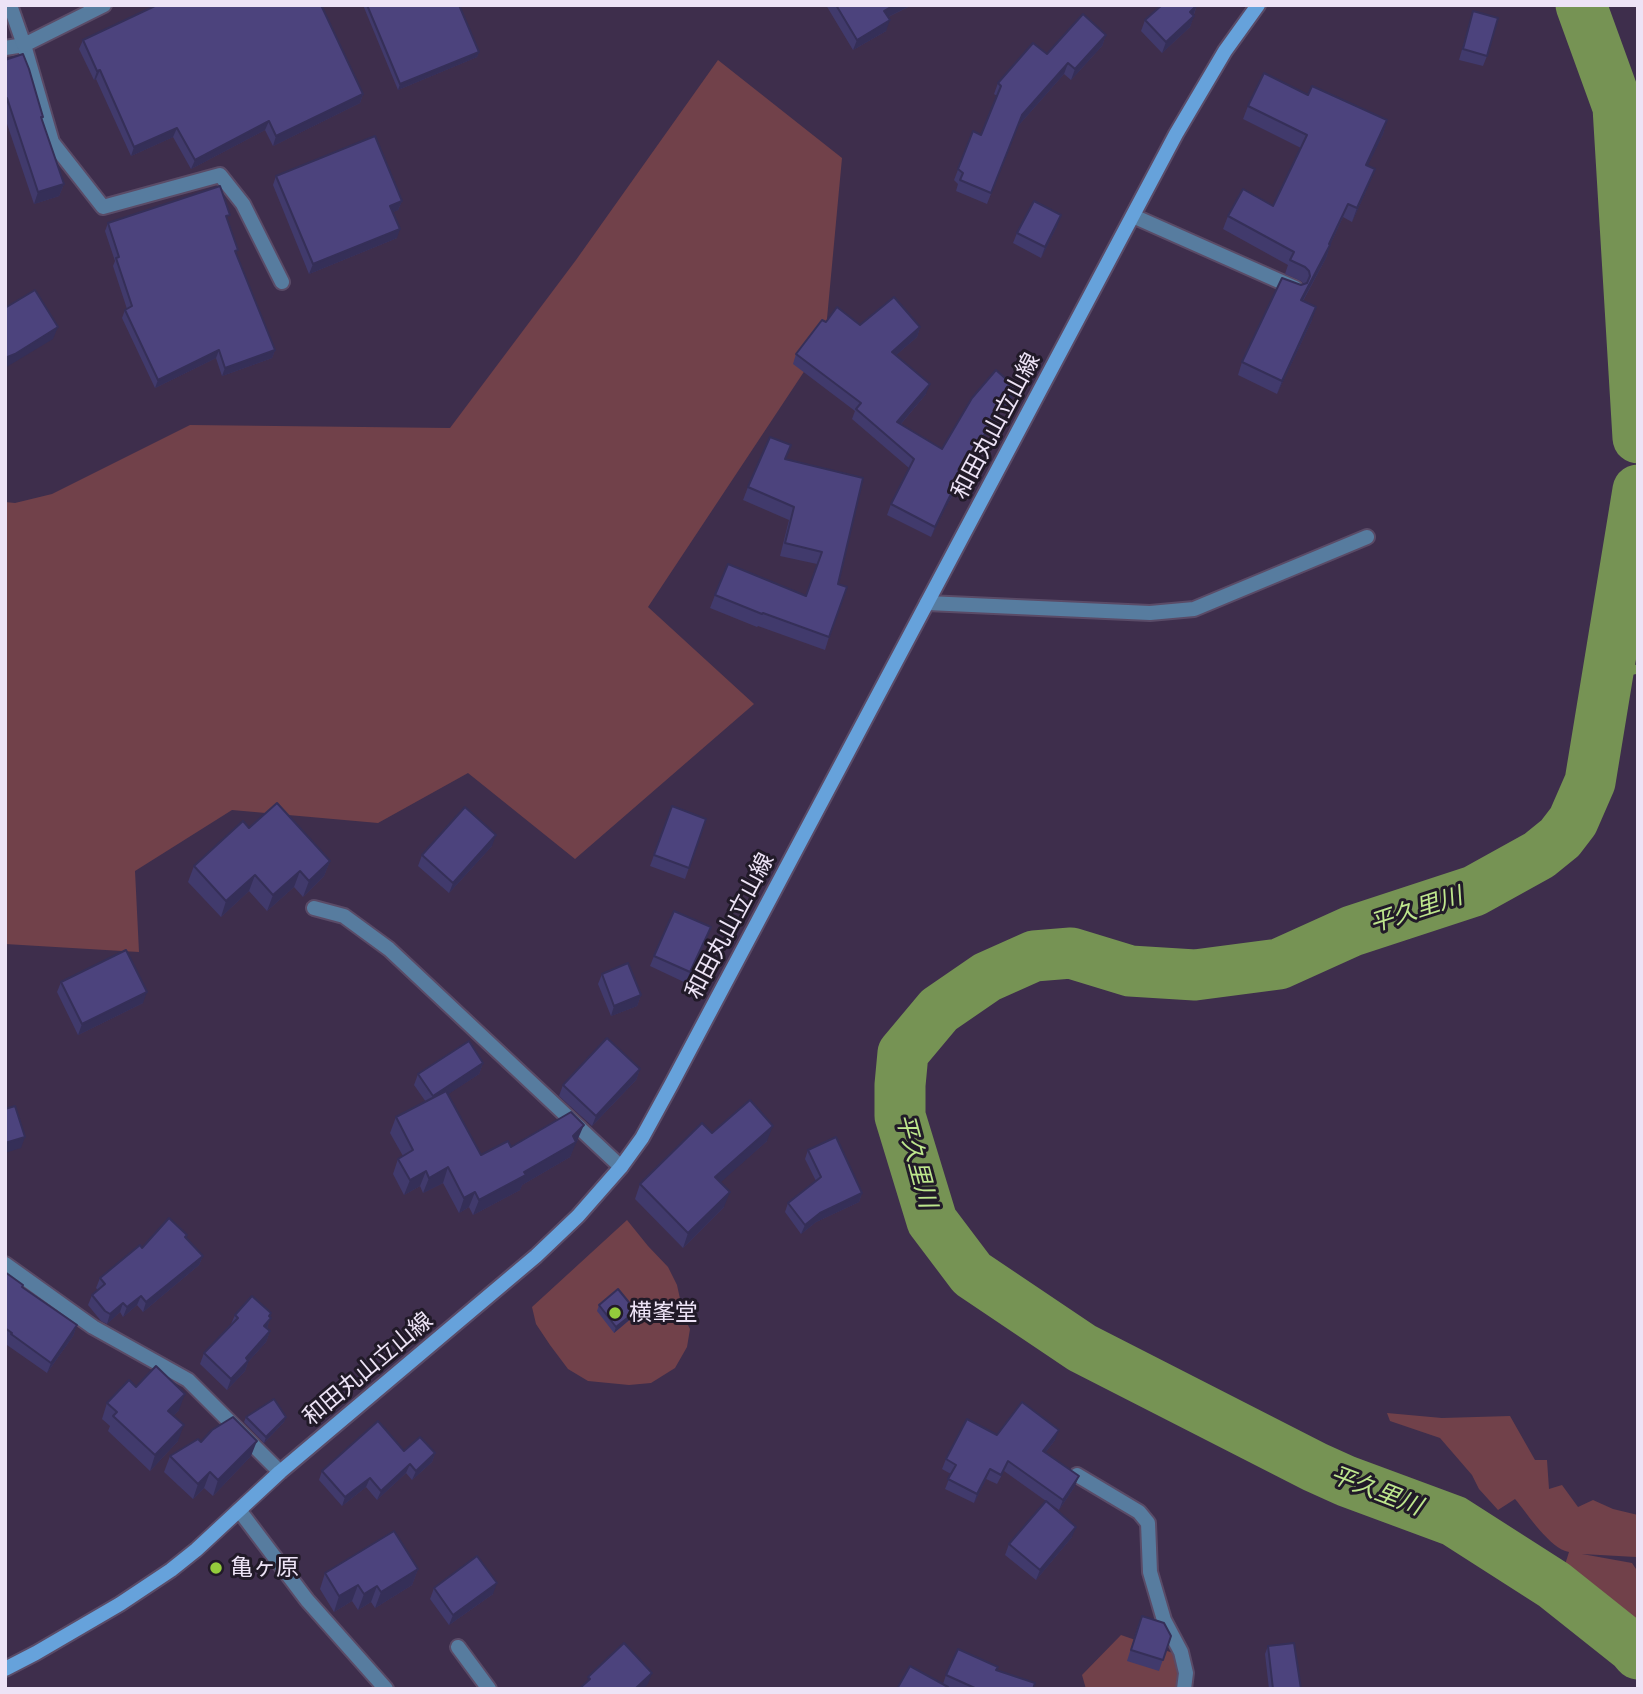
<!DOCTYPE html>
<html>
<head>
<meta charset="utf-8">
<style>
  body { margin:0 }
  #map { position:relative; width:1643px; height:1694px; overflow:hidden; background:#3e2e4c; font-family:"Public Sans",sans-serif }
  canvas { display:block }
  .frame { position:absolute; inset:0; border:7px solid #ede3f6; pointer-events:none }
</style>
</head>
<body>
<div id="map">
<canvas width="1643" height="1694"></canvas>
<div class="frame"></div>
</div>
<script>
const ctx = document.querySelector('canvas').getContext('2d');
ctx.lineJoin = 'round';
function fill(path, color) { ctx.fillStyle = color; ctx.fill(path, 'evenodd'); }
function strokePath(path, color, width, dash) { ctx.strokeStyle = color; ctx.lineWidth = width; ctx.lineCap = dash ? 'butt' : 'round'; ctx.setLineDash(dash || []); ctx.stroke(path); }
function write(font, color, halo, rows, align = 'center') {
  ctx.font = font + ' "Public Sans","Noto Sans JP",sans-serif'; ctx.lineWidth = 6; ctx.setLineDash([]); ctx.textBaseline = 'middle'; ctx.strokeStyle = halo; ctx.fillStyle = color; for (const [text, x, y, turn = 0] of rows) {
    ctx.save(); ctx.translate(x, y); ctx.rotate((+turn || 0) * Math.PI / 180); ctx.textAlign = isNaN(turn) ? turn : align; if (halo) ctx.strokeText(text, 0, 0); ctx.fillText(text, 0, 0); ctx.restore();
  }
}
const green = new Path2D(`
  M718,60l124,98 -17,182 -177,267 106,97 -179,155 -107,-86 -90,50 -146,-13 -97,61 4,81 -134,-8v-442l10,1 37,-9 138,-69 260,3 126,-168z
  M627,1220l21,26 20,21 9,18 7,32 6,12 -3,18 -12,21 -24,15 -22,2 -41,-4 -20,-12 -18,-24 -14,-21 -4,-17z
  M1387,1413l55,5 68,-2 25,44h12l2,29 13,-4 16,22 15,-7 20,9 25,6 -2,42 -54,-3 50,9 6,9v68l-5,-2 -52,-42 -4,-13 -14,-12 6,-19c-19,-3 -42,-39 -54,-53l-17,11 -19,-21 -7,-14 -32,-37 -50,-17z
  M1121,1635l52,18 18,36h-105l-4,-14z`);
const stream = new Path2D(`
  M1608,675l30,-6`);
const river = new Path2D(`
  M1581,5l37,102 20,331
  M1638,490l-48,292 -17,39 -13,17 -21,17 -65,36 -122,40 -73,33 -84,11 -65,-4 -59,-18 -37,3 -47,21 -48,33 -36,43 -3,32v31l32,105 40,53 110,74 233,119 31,14 108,40 100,64 78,62 6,7`);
const service = new Path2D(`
  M5,48l19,-3 28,97 51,65 117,-32 23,29 39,78`);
const minor = new Path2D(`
  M10,5l14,40 80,-40
  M1133,216l162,72
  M927,603l223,10 44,-4 173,-72
  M314,908l30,8 45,33 232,218
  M5,1264l88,63 95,53 92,92
  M1077,1475l62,37 9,11 2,49 14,48 17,32 5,21 -2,16
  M239,1510l68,90 79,89
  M458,1647l31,42`);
const secondary = new Path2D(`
  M5,1669l31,-16 84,-49 51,-34 25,-20 84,-78 256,-216 42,-40 43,-49 21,-29 29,-53 505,-951 49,-83 33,-46`);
const wall = new Path2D(`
  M363,5h96l20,47 -2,5 -79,33z
  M826,5h86l-24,12 -2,14 -33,19z
  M1197,5l-7,22 -28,26 -21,-22 4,-11z
  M1473,11l14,45 -4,10 -24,-6z
  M1106,35l-4,11 -31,34 -7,-6 -46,52 -31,78 -31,-13 2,-7 -4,-4 19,-49 8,4 16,-39 -3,-2 4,-11 49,-29z
  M83,40l280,54 -3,9 -87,43 -8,-16 -74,39 -18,-32 -42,19 -35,-77 -2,1 -15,-31z
  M5,60l38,57 -1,2 22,65 -5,12 -25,8 -29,-86z
  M1308,95l79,25 -4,14 -16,32 8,3 -5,13 -18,40 -9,-5 -13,28 -4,13 -23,43 9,19 -35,74 -39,-19 4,-13 59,-77 3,-1 -3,-3 -16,-7 3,-9 -65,-36 5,-13 45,-10 28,-58 -58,-29 5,-13z
  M276,176l126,25 -4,9 -5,2 4,26 -88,36 -36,-89z
  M228,221l8,32 39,97 -3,8 -50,18 -6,-18 -61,30 -33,-70 3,-8 2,-1 -14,-43 2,-5 -10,-30 3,-8z
  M1057,226l-16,32 -28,-15 4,-10z
  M826,322l34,3 60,2 -3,10 -21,18 30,39 -25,30 41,25 74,-61 -4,10 -14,17 -30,50 -3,11 -19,30 -15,31 -44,-22 4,-11 18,-36 -57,-49 3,-8 -62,-47 3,-10z
  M786,460l52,124 -9,53 -4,13 -67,-24 -1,1 -47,-19 5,-13 91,1 11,-32 -37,-8 9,-36 -46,-20 5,-13z
  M672,806l34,13 -21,60 -35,-13z
  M249,828l81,33 -6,15 -21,21 -9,-10 -27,24 -18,-20 -28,26 -33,-35 6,-16z
  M492,846l-43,47 -31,-27 4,-11z
  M707,938l-21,45 -36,-17 4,-10z
  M602,974l39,21 -4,11 -26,10 -13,-32z
  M61,982l82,21 -65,32 -21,-43z
  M483,1063l-4,11 -31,20 33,61 30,-8 67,-7 -3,3 -5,14 -48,28 -2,5 -47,25 -4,-8 -10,6 -16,-30 -20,10 -3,-7 -16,9 -11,-21 5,-15 5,-3 -13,-23 6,-16 30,-15 -12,-17 4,-11z
  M640,1069l-4,11 -44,46 -33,-30 4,-11z
  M712,1133l55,8 -47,41 4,25 -41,41 -48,-49 5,-15z
  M808,1150l54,43 -3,9 -43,20 -15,12 -16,-22 3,-9 28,-22 -11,-22z
  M187,1235l-1,3 17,18 -4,9 -56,47 -6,-7 -14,12 -3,-5 -13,12 -6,-3 -13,-16 4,-10 6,-5 -2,-2 4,-10 42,-30z
  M5,1272l17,16 55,37 -4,11 -26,37 -40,-28v-1l-2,-2z
  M599,1305l35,11 -20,17 -17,-22z
  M271,1313l-4,16 3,2 -4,11 -18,20 -3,9 -18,19 -27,-26 4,-11 27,-29 4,-9z
  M136,1387l43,23 -6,6 5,25 -28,30 -42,-40 2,-5 -8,-7 5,-16z
  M246,1417h40l-2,5 -20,21 -20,-21z
  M997,1435l58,5 -10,13 30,33 -16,24 -13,-9 26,36 -36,43 -31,-25 4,-11 37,-43 -42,-30 -7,13 -11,-5 -12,24 -29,-14 6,-15 -9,-5 4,-10z
  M201,1442l50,14 -38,40 -9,-8 -11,11 -29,-27 6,-16z
  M404,1451l31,2 -3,9 -20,18 -6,-7 -29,27 -11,-13 -24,19 -23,-26 3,-9z
  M418,1569l-6,16 -37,23 -4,-6 -13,8 -6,-9 -18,11 -14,-23 5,-16z
  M434,1588l59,6 -44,31 -19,-26z
  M1138,1626l33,10 -12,35 -32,-10z
  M1268,1646l33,43h-32l-4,-35z
  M997,1670l36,19h-84l-6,-5 3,-9z`);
const shadedWall = new Path2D(`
  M894,5h18l-32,16 4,-10z
  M1197,5l-4,11 -3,-4z
  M1194,16l-4,11 -28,26 4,-11z
  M890,20l-4,11 -33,19 4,-10z
  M1106,35l-4,11 -31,34 4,-11z
  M479,52l-2,5 -79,33 2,-6z
  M1068,63l-4,11 -46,52 -31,78 35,-89z
  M100,70l-4,9 -2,1 3,-9z
  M363,94l-3,9 -87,43 3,-10z
  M1387,120l-4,14 -21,44 4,-13z
  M269,121l-4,9 -74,39 4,-9z
  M177,128l-4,9 -42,19 3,-9z
  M1375,169l-5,13 -18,40 5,-14z
  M64,184l-5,12 -25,8 4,-12z
  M402,201l-4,9 -11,5 3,-9z
  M1348,204l-20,46 2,-5 -4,13 -30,55 5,-13 28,-56z
  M1061,215l-4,11 -16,32 4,-11z
  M400,229l-3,9 -88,36 4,-10z
  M1316,307l-4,13 -35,74 5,-13z
  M58,327l-5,12 -48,29v-10z
  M920,327l-3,10 -29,25 4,-10z
  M219,350l-3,8 -61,30 3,-8z
  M275,350l-3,8 -50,18 3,-8z
  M930,384l-4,10 -32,38 3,-10z
  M1016,388l-4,10 -14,17 -35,60 4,-11 35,-59z
  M969,466l-4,10 -19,30 -15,31 4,-10 15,-31z
  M496,835l-4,11 -43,47 4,-10z
  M330,861l-6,15 -21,21 6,-16z
  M300,871l-6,16 -27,24 6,-16z
  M255,875l-6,16 -28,26 5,-16z
  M711,927l-4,11 -21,45 4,-11z
  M147,992l-4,11 -65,32 4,-11z
  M641,995l-4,11 -26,10 3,-10z
  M483,1063l-4,11 -50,33 4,-11z
  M640,1069l-4,11 -44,46 4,-10z
  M584,1125l-14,32 -48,28 -2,5 -47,25 6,-15 94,-64z
  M773,1126l-6,15 -57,51 5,-15z
  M25,1137l-4,11 -16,5v-10z
  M448,1167l-5,16 -20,10 6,-15z
  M426,1171l-6,15 -16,9 6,-15z
  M475,1192l-6,15 -10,6 5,-15z
  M730,1192l-6,15 -41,41 5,-15z
  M862,1193l-3,9 -43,20 -15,12 4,-9 15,-12z
  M203,1256l-4,9 -56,47 3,-10z
  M141,1296l-4,9 -14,12 4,-10z
  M123,1303l-3,9 -13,12 3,-10z
  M636,1311l-2,5 -20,17 2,-6z
  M271,1313l-4,16 -7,7 9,-20z
  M77,1325l-4,11 -26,37 4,-10z
  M270,1331l-4,11 -18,20 -3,9 -18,19 4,-11 15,-21z
  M185,1394l-6,16 -16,17 5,-16z
  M286,1417l-2,5 -20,21 2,-6z
  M184,1425l-6,16 -28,30 5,-16z
  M1059,1430l-4,10 -16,21 4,-10z
  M257,1441l-6,15 -38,40 5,-16z
  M435,1453l-3,9 -20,18 4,-9z
  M410,1464l-4,9 -29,27 4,-9z
  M990,1469l-4,10 -12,24 3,-9z
  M210,1472l-6,16 -11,11 5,-15z
  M1079,1476l-4,10 -16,24 4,-10z
  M370,1478l-4,9 -24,19 3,-9z
  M1076,1527l-4,10 -36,43 4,-10z
  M418,1569l-6,16 -37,23 6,-16z
  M497,1583l-4,11 -44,31 4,-10z
  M358,1585l-6,16 -18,11 5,-16z
  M377,1586l-6,16 -13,8 6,-16z
  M652,1673l-4,11 -5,5h-8z`);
const building = new Path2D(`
  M157,5h164l42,89 -87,42 -7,-15 -74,39 -18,-32 -43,19 -34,-77 -3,1 -14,-31z
  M367,5h92l20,47 -79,32z
  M836,5h58l-10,6 6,9 -33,20z
  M1162,5h35l-7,7 4,4 -28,26 -21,-22z
  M1473,11l25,7 -11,38 -24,-7z
  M1083,14l23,21 -31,34 -7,-6 -46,52 -31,78 -31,-13 3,-7 -5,-4 15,-38 8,4 20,-49 -3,-3 35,-40 14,11z
  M23,54l6,15 14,48h-2l23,67 -26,8 -31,-94 -2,15v-53z
  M1264,73l44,22 4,-9 75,34 -21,45 9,4 -18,39 -9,-4 -19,40 1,1 -29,55 15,7 -34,74 -40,-19 40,-84 19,7 6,-2 3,-7 -1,-5 -4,-4 -15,-7 4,-8 -66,-36 15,-27 30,17 34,-71 -59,-29z
  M375,136l27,65 -12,5 10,23 -87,35 -37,-88z
  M220,186l10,29 -4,1 12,34 -3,1 40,99 -50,18 -6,-18 -61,30 -33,-70 7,-4 -16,-48 3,-1 -11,-34z
  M1034,201l27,14 -16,32 -28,-14z
  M35,290l23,37 -43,27 -10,4v-50z
  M894,297l26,30 -28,25 38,32 -33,38 45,27 30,-51 24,-28 20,18 -14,17 -35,59 2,2 -19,30 -15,31 -44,-23 23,-45 -58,-50 5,-6 -65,-49 26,-34 4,2 11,-15 23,18z
  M770,437l21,8 -6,14 78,19 -25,106 9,3 -18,50 -66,-24 -1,1 -47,-19 13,-31 78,32 16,-44 -37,-9 9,-36 -46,-20z
  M277,803l53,58 -21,20 -9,-10 -27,24 -18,-20 -29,26 -32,-35 49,-45 6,7z
  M672,806l34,13 -17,49 -35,-13z
  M465,807l31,28 -43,48 -31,-28z
  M674,911l37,16 -21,45 -36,-16z
  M126,950l21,42 -65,32 -21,-42z
  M628,963l13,32 -27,11 -12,-32z
  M607,1038l33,31 -44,47 -33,-31z
  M469,1041l14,22 -50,33 -15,-22z
  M446,1091l35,64 27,-14 3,6 60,-35 13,13 -11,11 3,6 -52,30 2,3 -47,25 -4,-8 -11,6 -16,-31 -19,11 -3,-7 -16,9 -12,-21 15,-9 -17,-33z
  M750,1100l23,26 -58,51 15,15 -42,41 -48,-49 62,-61 10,10z
  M15,1106l10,31 -20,6v-34z
  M836,1137l26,56 -42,20 -15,12 -17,-22 33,-26 -13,-27z
  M169,1218l18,17 -2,2 18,19 -57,46 -5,-6 -14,11 -4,-4 -13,11 -5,-3 -13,-16 13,-11 -5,-6 40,-33 2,3z
  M5,1272l18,13 -1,2 55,38 -26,38 -40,-29 1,-1 -7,-5z
  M618,1289l18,22 -20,16 -17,-22z
  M252,1296l19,17 -2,3 2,2 -7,8 6,5 -24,27 2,3 -17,18 -27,-26 34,-35 -3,-3z
  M156,1366l29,28 -17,17 16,14 -29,30 -42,-39 4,-4 -10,-9 22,-23 7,7z
  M274,1399l12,18 -20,20 -20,-20z
  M1022,1402l37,28 -16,21 36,25 -16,24 -55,-39 -7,14 -11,-6 -13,25 -29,-15 8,-14 -10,-6 21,-40 30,16z
  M233,1417l24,24 -39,39 -8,-8 -12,12 -28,-28 28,-17 3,3 11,-12z
  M378,1421l26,30 16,-14 15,16 -19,18 -6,-7 -29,27 -11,-13 -25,19 -23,-26z
  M1046,1501l30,26 -36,43 -31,-26z
  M394,1531l24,38 -37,23 -4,-6 -13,8 -6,-9 -19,11 -14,-23z
  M477,1556l20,27 -44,32 -19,-27z
  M1142,1616l22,7 7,13 -8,24 -32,-10z
  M624,1643l28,30 -16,15 1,1h-58l11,-10 -2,-2z
  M1294,1643l7,46h-28l-5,-43z
  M958,1649l40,18 -2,3 39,13 -2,6h-56l-31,-14z
  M910,1666l38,21 -1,2h-50z`);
const markers = [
  [615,1313,7,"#94cc3c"],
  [216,1568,7,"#94cc3c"]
];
const streetNames = [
  ["和田丸山立山線",996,426,-62],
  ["和田丸山立山線",730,926,-62],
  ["和田丸山立山線",368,1369,-40]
];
const poiNames = [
  ["横峯堂",629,1313],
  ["亀ヶ原",230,1568]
];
const waterNames = [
  ["平久里川",1416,910,-18],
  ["平久里川",916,1161,75],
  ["平久里川",1376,1491,21]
];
fill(green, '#71414a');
strokePath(stream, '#769354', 9);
strokePath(river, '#769354', 51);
strokePath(service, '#5a4b67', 18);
strokePath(minor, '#5a4b67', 18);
strokePath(secondary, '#5a4b67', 18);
strokePath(service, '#577c9f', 14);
strokePath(minor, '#577c9f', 14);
strokePath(secondary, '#66a2db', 14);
fill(wall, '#413a6c');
fill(shadedWall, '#352f58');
fill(building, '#4c437d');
strokePath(building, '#352f58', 2);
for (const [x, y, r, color] of markers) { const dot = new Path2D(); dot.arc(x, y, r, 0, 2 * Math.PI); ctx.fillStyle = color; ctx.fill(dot); strokePath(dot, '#211a28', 2.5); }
write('23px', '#ede3f6', '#211a28', streetNames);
write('23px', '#ede3f6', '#211a28', poiNames, 'left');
write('italic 24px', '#bee78d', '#211a28', waterNames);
</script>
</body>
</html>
